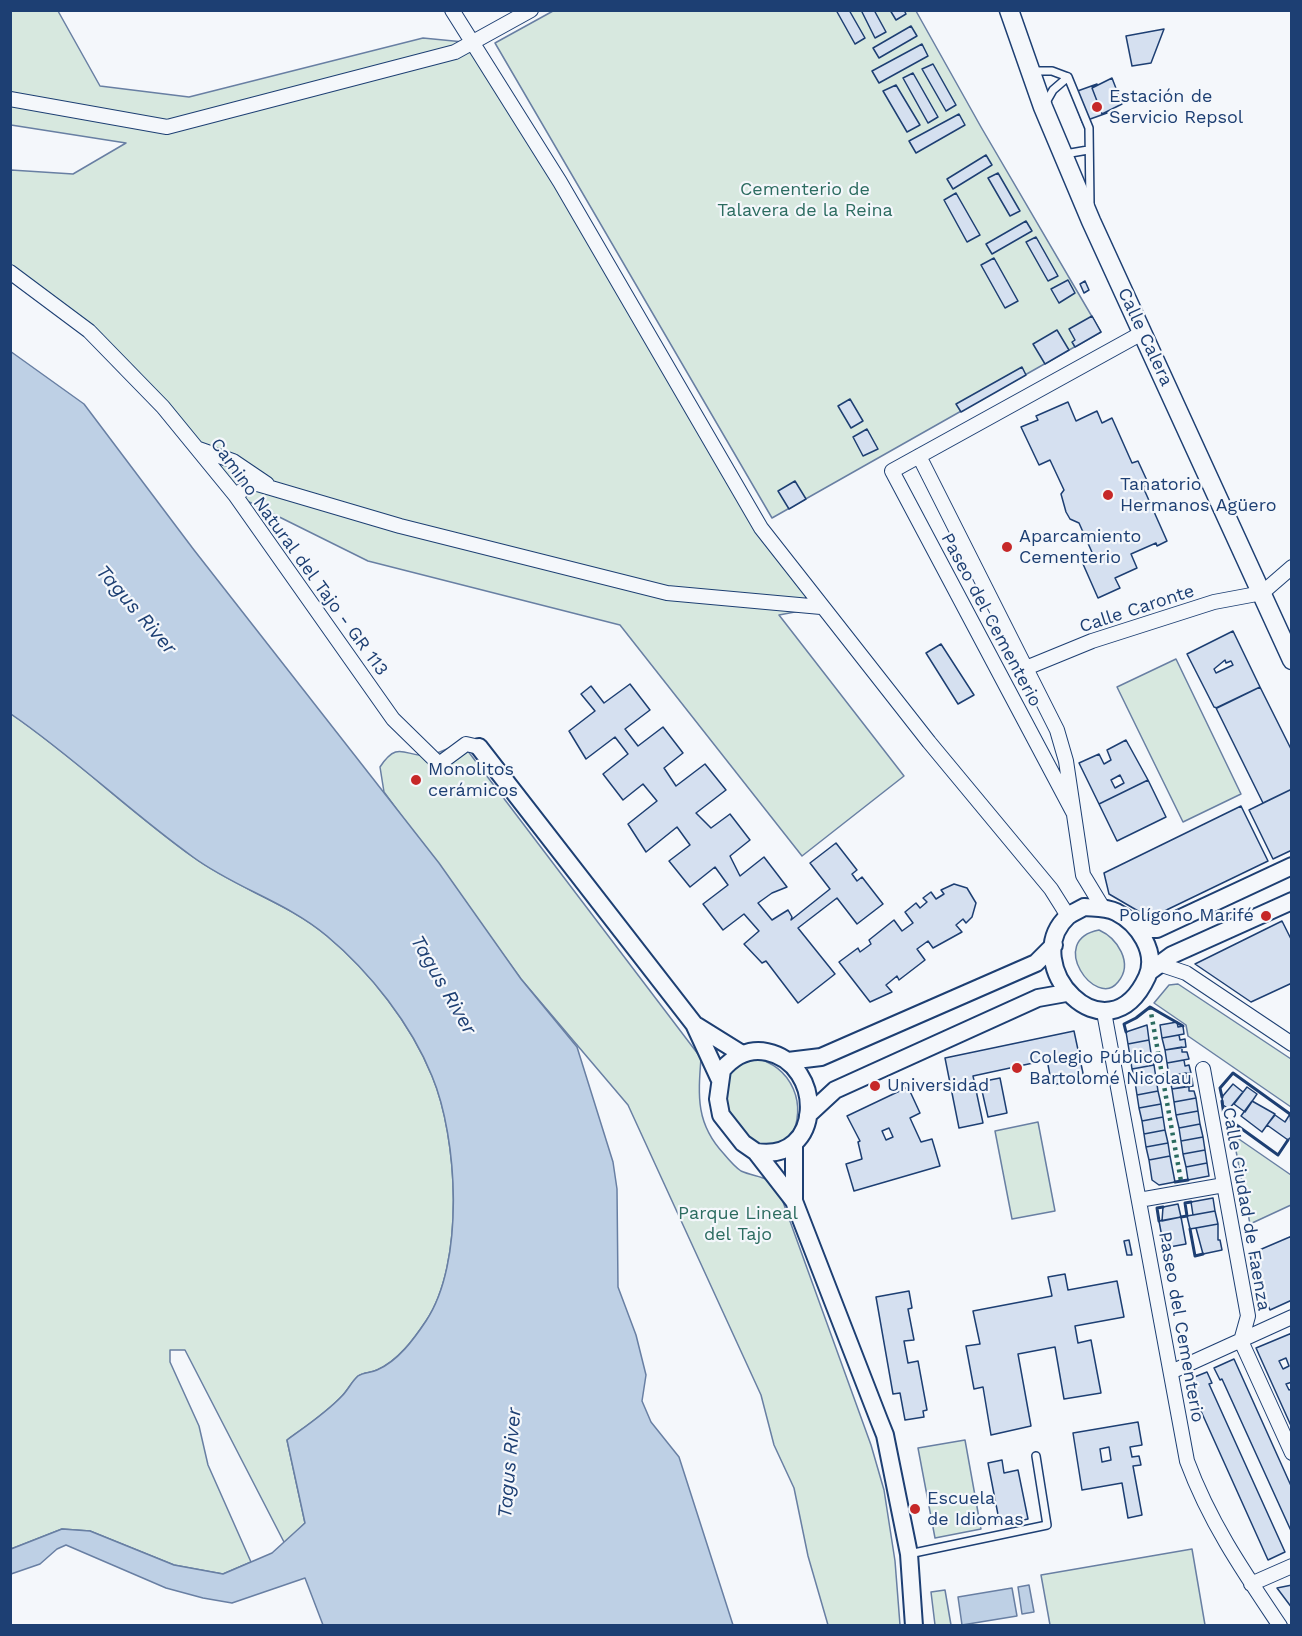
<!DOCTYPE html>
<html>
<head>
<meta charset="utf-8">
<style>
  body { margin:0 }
  #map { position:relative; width:1302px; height:1636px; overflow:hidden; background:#f4f7fb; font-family:"Work Sans",sans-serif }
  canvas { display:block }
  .frame { position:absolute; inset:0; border:12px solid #1d3f73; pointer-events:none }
</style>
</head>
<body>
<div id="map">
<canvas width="1302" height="1636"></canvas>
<div class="frame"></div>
</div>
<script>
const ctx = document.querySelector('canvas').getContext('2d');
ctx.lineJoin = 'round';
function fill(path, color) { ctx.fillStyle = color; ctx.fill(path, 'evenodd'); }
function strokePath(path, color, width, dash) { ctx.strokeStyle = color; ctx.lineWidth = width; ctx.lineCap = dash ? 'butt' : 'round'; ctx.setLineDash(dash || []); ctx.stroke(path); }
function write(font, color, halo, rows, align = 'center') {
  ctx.font = font + ' "Work Sans",sans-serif'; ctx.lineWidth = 4.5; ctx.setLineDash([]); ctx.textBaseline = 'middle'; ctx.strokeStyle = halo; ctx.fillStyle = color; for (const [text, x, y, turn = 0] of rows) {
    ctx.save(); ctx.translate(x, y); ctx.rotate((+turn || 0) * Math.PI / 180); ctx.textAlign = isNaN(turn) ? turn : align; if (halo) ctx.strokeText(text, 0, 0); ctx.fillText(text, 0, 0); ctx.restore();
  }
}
const green = new Path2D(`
  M11,11h47l42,75 89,11 234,-59 51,5 298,501 49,63 -42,8 125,161 -102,80 -182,-231 -252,-64 -133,-66 -146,-164 -78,-58v-103l62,4 53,-31 -115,-18z
  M553,11h363l65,116 120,205 -329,186 -277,-475z
  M1176,659l65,135 -58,28 -66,-135z
  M11,714c63,43 119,98 182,143 42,31 94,45 134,79 43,36 84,88 105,140 26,62 33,187 -6,245 -12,18 -28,40 -49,49 -6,3 -14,2 -19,6 -6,5 -10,14 -16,20 -16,17 -36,30 -55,44l18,83 -20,21 -100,-194h-15v12l29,64 9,39 43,97 -28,12 -49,-9 -84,-34 -28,-2 -51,20z
  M461,742l240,316c-3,39 -5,66 23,96 5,6 11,13 17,17 13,6 28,5 37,17l93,257 13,45 11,71 5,64h-72l-20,-69 -14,-68 -20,-43 -13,-50 -133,-290 -107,-126 -137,-187 -4,-25c19,-29 26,-8 50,-12 11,-2 21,-8 31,-13z
  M1099,930c18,8 35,33 19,52 -22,28 -72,-42 -19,-52z
  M1178,984l113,75v48l-103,-71 -2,-11 -32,-22 15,-18z
  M753,1057c40,10 55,47 37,83l-30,8c-29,-25 -43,-42 -28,-81z
  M1038,1122l17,89 -43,8 -17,-88z
  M1233,1135l58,40v30l-41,19z
  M965,1440l16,89 -46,9 -17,-90z
  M1192,1549l13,76h-155l-9,-50z
  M945,1590l6,35h-16l-4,-33z`);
const water = new Path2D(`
  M10,351l74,53 110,146 245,313 82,116 56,68 36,115 4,27 1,98 18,48 10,40 -4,26 9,21 28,35 54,168h-410l-18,-47 -73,25 -29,-5 -37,-10 -100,-43 -9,4 -17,15 -29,10v-25l51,-20 28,2 84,34 49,9 49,-21 33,-30 -18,-83c19,-14 39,-27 55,-44 6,-6 10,-15 16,-20 5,-4 13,-3 19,-6 21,-9 37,-31 49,-49 39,-58 32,-183 6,-245 -21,-52 -62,-104 -105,-140 -40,-34 -92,-48 -134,-79 -63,-45 -119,-100 -182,-143z
  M1029,1585l5,27 -12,2 -4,-27z
  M1012,1588l5,28 -55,9 -4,-28z`);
const building = new Path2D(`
  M836,10h13l16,28 -10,6z
  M861,10h13l12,22 -11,6z
  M890,10h14l2,4 -10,6z
  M911,26l6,10 -38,22 -6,-10z
  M1164,29l-13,34 -19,3 -6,-30z
  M922,44l6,12 -49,27 -7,-12z
  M933,64l23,41 -10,6 -24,-42z
  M913,73l25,44 -10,6 -25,-45z
  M1112,78l10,26 -20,10 -10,-26z
  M1097,84l-5,4 10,26 5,-1 -25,9 -10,-29z
  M896,85l24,40 -13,7 -24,-41z
  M959,114l6,11 -49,28 -7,-12z
  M986,155l6,10 -39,24 -6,-10z
  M998,173l22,38 -10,5 -22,-38z
  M956,193l24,42 -13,7 -23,-42z
  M1026,221l6,10 -40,23 -6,-10z
  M1036,237l22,39 -10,5 -22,-39z
  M994,258l24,43 -13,7 -24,-43z
  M1068,280l7,13 -16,10 -8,-14z
  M1085,281l4,9 -5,3 -4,-9z
  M1092,316l9,16 -26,15 -3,-5 3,-2 -6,-11z
  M1057,330l12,20 -24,14 -12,-20z
  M1022,367l4,8 -65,37 -5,-8z
  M850,399l13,22 -12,7 -13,-22z
  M1068,402l8,19 21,-10 5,12 10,-5 20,45 6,-2 11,24 -6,2 24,54 -10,5 -1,-3 -25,11 6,14 -22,10 5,10 -22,10 -15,-34 12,-5 -16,-36 -9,-4 -4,-7 -5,-18 3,-4 -14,-30 -11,5 -18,-38 17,-7 -2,-4z
  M867,429l11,20 -15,7 -10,-19z
  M795,481l11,18 -17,10 -11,-18z
  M1233,631l27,56 -43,21 -3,-1 -27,-53zM1225,660l1,3 5,-2 2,4 -17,8 -2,-4z
  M941,644l33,51 -16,9 -32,-51z
  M630,684l20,26 -25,19 13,17 25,-19 20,26 -19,15 12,18 29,-22 21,26 -30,23 15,15 19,-14 20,26 -20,16 10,20 24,-19 23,30 -15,6 -14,10 14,17 16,-10 4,7 -1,3 39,-31 -20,-26 26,-20 21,27 -5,4 5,7 5,-4 21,27 -26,20 -20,-26 -39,30 37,46 -37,29 -32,-42 -4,2 -18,-19 15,-13 -15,-17 -21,16 -20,-26 25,-19 -13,-18 -25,20 -21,-26 21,-16 -13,-18 -31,25 -18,-28 29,-23 -14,-17 -20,16 -20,-26 25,-20 -13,-17 -29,22 -17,-28 26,-20 -14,-17 10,-8 13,17z
  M1260,687l32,64v38l-29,14 -47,-95z
  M1126,740l22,40 -49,24 -20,-41 20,-9 5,10 7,-4 -4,-10zM1120,775l4,8 -9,5 -4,-8z
  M1148,780l18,37 -49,24 -18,-37z
  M1292,789v61l-19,9 -24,-49z
  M1241,806l27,55 -114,55 -9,-1 -36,-21 -5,-21z
  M954,884l13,4 9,15 -4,14 -6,6 -3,-4 -7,6 6,7 -29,16 -5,-7 -11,8 8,11 -26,20 -2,-4 -11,9 6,7 -22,10 -31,-40 19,-14 2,4 11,-8 -2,-4 25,-20 8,11 11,-8 -8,-11 11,-9 4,5 7,-6 -4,-4 8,-6 5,7 8,-5 -3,-4z
  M1282,921l10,20v42l-41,19 -56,-38z
  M1177,1022l1,5 5,-1 1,8 -22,4 -2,-13z
  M1147,1025l2,15 -21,4 -2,-12z
  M1074,1031l10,47 -32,7 -5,-25 -74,16 10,47 -24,5 -14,-70z
  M1179,1035l1,5 5,-1 1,8 -21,3 -3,-12z
  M1149,1040l2,13 -21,3 -2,-12z
  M1182,1047v5h5l2,7 -22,4 -2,-13z
  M1151,1053l3,12 -22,4 -2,-13z
  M1184,1060l1,6 4,-1 2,8 -22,3 -2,-13z
  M1154,1065l2,13 -21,4 -3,-13z
  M1186,1073l1,5h5l1,8 -21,3 -3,-13z
  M1000,1078l7,35 -19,4 -8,-35z
  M1156,1078l2,13 -21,4 -2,-13z
  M1233,1084l10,8 -14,17 -6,-4 -1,-8z
  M1189,1086v5h5l2,7 -22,4 -2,-13z
  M908,1087l12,26 -10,5 11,24 11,-3 8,27 -86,25 -8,-27 16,-5 -4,-17 2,-1 -13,-25zM889,1128l4,9 -7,3 -4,-9z
  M1247,1087l10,7 -12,18 -11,-8z
  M1158,1091l3,13 -22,4 -2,-13z
  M1196,1098l2,13 -22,4 -2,-13z
  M1252,1101l23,13 -13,18 -21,-16z
  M1161,1104l2,13 -21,4 -3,-13z
  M1198,1111l2,13 -21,4 -3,-13z
  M1290,1114l2,22 -4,4 -21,-15 8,-10 10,7z
  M1163,1117l2,13 -21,4 -2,-13z
  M1200,1124l3,13 -22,4 -2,-13z
  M1165,1130l3,13 -22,4 -2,-13z
  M1203,1137l2,13 -22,4 -2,-13z
  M1168,1143l2,13 -21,4 -3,-13z
  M1205,1150l2,13 -21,4 -3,-13z
  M1170,1156l5,26 -16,3 -7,-5 -3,-20z
  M1207,1163l2,13 -21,4 -2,-13z
  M1213,1198l2,13 -22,4 -2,-13z
  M1178,1204l3,13 -19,4 1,-14z
  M1215,1211l3,13 -28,5 -3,-13z
  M1181,1217l5,27 -22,4 -5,-27z
  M1218,1224v16h2l2,10 -19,4 -7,-26z
  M1292,1236v64l-22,10 -17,-39 -3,-17z
  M1129,1240l3,15h-5l-3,-14z
  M1065,1274l3,16 49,-9 7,36 -49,9 3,17 13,-3 10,53 -37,6 -9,-52 -37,7 13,72 -40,9 -8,-48 -9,2 -8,-43 14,-2 -7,-33 79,-15 -4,-19z
  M909,1291l3,17 -4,1 6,31 -10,1 4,22 10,-2 9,49 -4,1 1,6 -19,3 -5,-27 -7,1 -17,-97z
  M1292,1333v49l-6,2 3,6 3,-1v39l-36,-80zM1286,1358l3,8 -6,3 -4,-8z
  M1234,1359l58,129v45l-70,-154 -2,1 -6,-12z
  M1207,1372l5,11 -3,1 76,168 -17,8 -81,-180z
  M1138,1422l4,23 -12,2 2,10 7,-1 2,9 -8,1 9,49 -14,3 -6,-35 -40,7 -9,-57zM1109,1447l2,13 -9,2 -2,-13z
  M1002,1460l2,13 14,-3 10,49 -28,6 -12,-62z
  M1292,1585v23l-15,-20z`);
const service = new Path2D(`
  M1032,71h20l16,6 21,51 1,76
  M1045,104l8,-14 15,-13
  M1065,154l23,-4
  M909,1554l138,-29 -11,-69`);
const minor = new Path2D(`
  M452,10l108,172 201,346 168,214 122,147 17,27
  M10,99l157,28 288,-75 76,-42
  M10,272l79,59 74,76 72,88 158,224 46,45 27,-20 13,3
  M199,449l34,12 34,23
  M919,456l138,274 9,31 17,114 20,33
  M235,495l19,-12 146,43 267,67 154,14
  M1026,668l66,-27 122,-39 48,-9 30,-26
  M1073,812l-181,-341 250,-138
  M1159,964l27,9 106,71
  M1104,1012l83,449c23,62 56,110 93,165
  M1203,1069l45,247 -7,25 51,112
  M1139,1200l85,-15
  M1171,1372l121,-55
  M1251,1584l41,-18`);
const tertiary = new Path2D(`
  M479,747l215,277 25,54
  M1084,907c11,1 22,0 32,5 22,11 42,40 31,65 -40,86 -131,-13 -79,-61 4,-3 11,-6 16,-9z
  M1131,922l16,7h10l135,-63
  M1149,972l23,-17 120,-54
  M697,1026l45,28
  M788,1061l33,-4 215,-94 18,-18
  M808,1115l27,-25 203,-92 28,-5
  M794,1144v57
  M756,1152c68,11 69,-88 11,-100 -18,-4 -34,5 -45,18l-4,29 3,16 22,28 13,9 38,49 85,219 6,15 24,119 5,72`);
const secondary = new Path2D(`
  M1009,10l34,97 48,114 201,439`);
const hedge = new Path2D(`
  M1150,1007l31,174`);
const wall = new Path2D(`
  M1126,1032l-2,-8 12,-6 14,-11 33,19
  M1222,1097l-2,-9 13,-15 57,41
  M1222,1101l2,15 54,39 10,-15
  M1175,1182l13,-2
  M1181,1217l6,-1 -2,-13 6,-1
  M1159,1221l-2,-13 6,-1
  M1190,1229l5,27 8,-2`);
const markers = [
  [1097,107,6,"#c62828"],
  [1108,495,6,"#c62828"],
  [1007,547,6,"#c62828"],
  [416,780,6,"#c62828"],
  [1266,916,6,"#c62828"],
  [1017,1068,6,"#c62828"],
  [875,1086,6,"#c62828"],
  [915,1509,6,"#c62828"]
];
const poiNames = [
  ["Estación de",1109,97],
  ["Servicio Repsol",1109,118],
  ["Tanatorio",1120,485],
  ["Hermanos Agüero",1120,506],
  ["Aparcamiento",1019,537],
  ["Cementerio",1019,558],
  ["Monolitos",428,770],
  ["cerámicos",428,791],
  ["Polígono Marifé",1254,916,"right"],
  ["Colegio Público",1029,1058],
  ["Bartolomé Nicolau",1029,1079],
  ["Universidad",887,1086],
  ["Escuela",927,1499],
  ["de Idiomas",927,1520]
];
const parkNames = [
  ["Cementerio de",805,190],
  ["Talavera de la Reina",805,211],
  ["Parque Lineal",738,1214],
  ["del Tajo",738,1235]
];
const streetNames = [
  ["Calle Calera",1145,337,65],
  ["Camino Natural del Tajo - GR 113",299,557,54],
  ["Calle Caronte",1137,609,-18],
  ["Paseo del Cementerio",991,620,62],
  ["Calle Ciudad de Faenza",1246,1209,80],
  ["Paseo del Cementerio",1181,1327,80]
];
const waterNames = [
  ["Tagus River",136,610,49],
  ["Tagus River",443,985,60],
  ["Tagus River",510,1463,-85]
];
fill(green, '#d7e8df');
strokePath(green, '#687fa3', 1.5);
fill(water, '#bed0e5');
strokePath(water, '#687fa3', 1.5);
fill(building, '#d5e0f0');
strokePath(building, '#1d3f73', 1.5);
strokePath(service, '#1d3f73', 10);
strokePath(minor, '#1d3f73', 16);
strokePath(tertiary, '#1d3f73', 20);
strokePath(secondary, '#1d3f73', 21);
strokePath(service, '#f4f7fb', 7);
strokePath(minor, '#f4f7fb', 14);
strokePath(tertiary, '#f4f7fb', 16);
strokePath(secondary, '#f4f7fb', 18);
strokePath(hedge, '#2c6c60', 4.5, [3, 4.5]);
strokePath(wall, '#1d3f73', 3);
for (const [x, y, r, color] of markers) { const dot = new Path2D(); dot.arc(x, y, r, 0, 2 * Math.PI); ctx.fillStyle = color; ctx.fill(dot); strokePath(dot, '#f4f7fb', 2); }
write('18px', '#1d3f73', '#f4f7fb', poiNames, 'left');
write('18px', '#2c6c60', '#f4f7fb', parkNames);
write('18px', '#1d3f73', '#f4f7fb', streetNames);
write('italic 20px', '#1d3f73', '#f4f7fb', waterNames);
</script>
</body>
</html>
